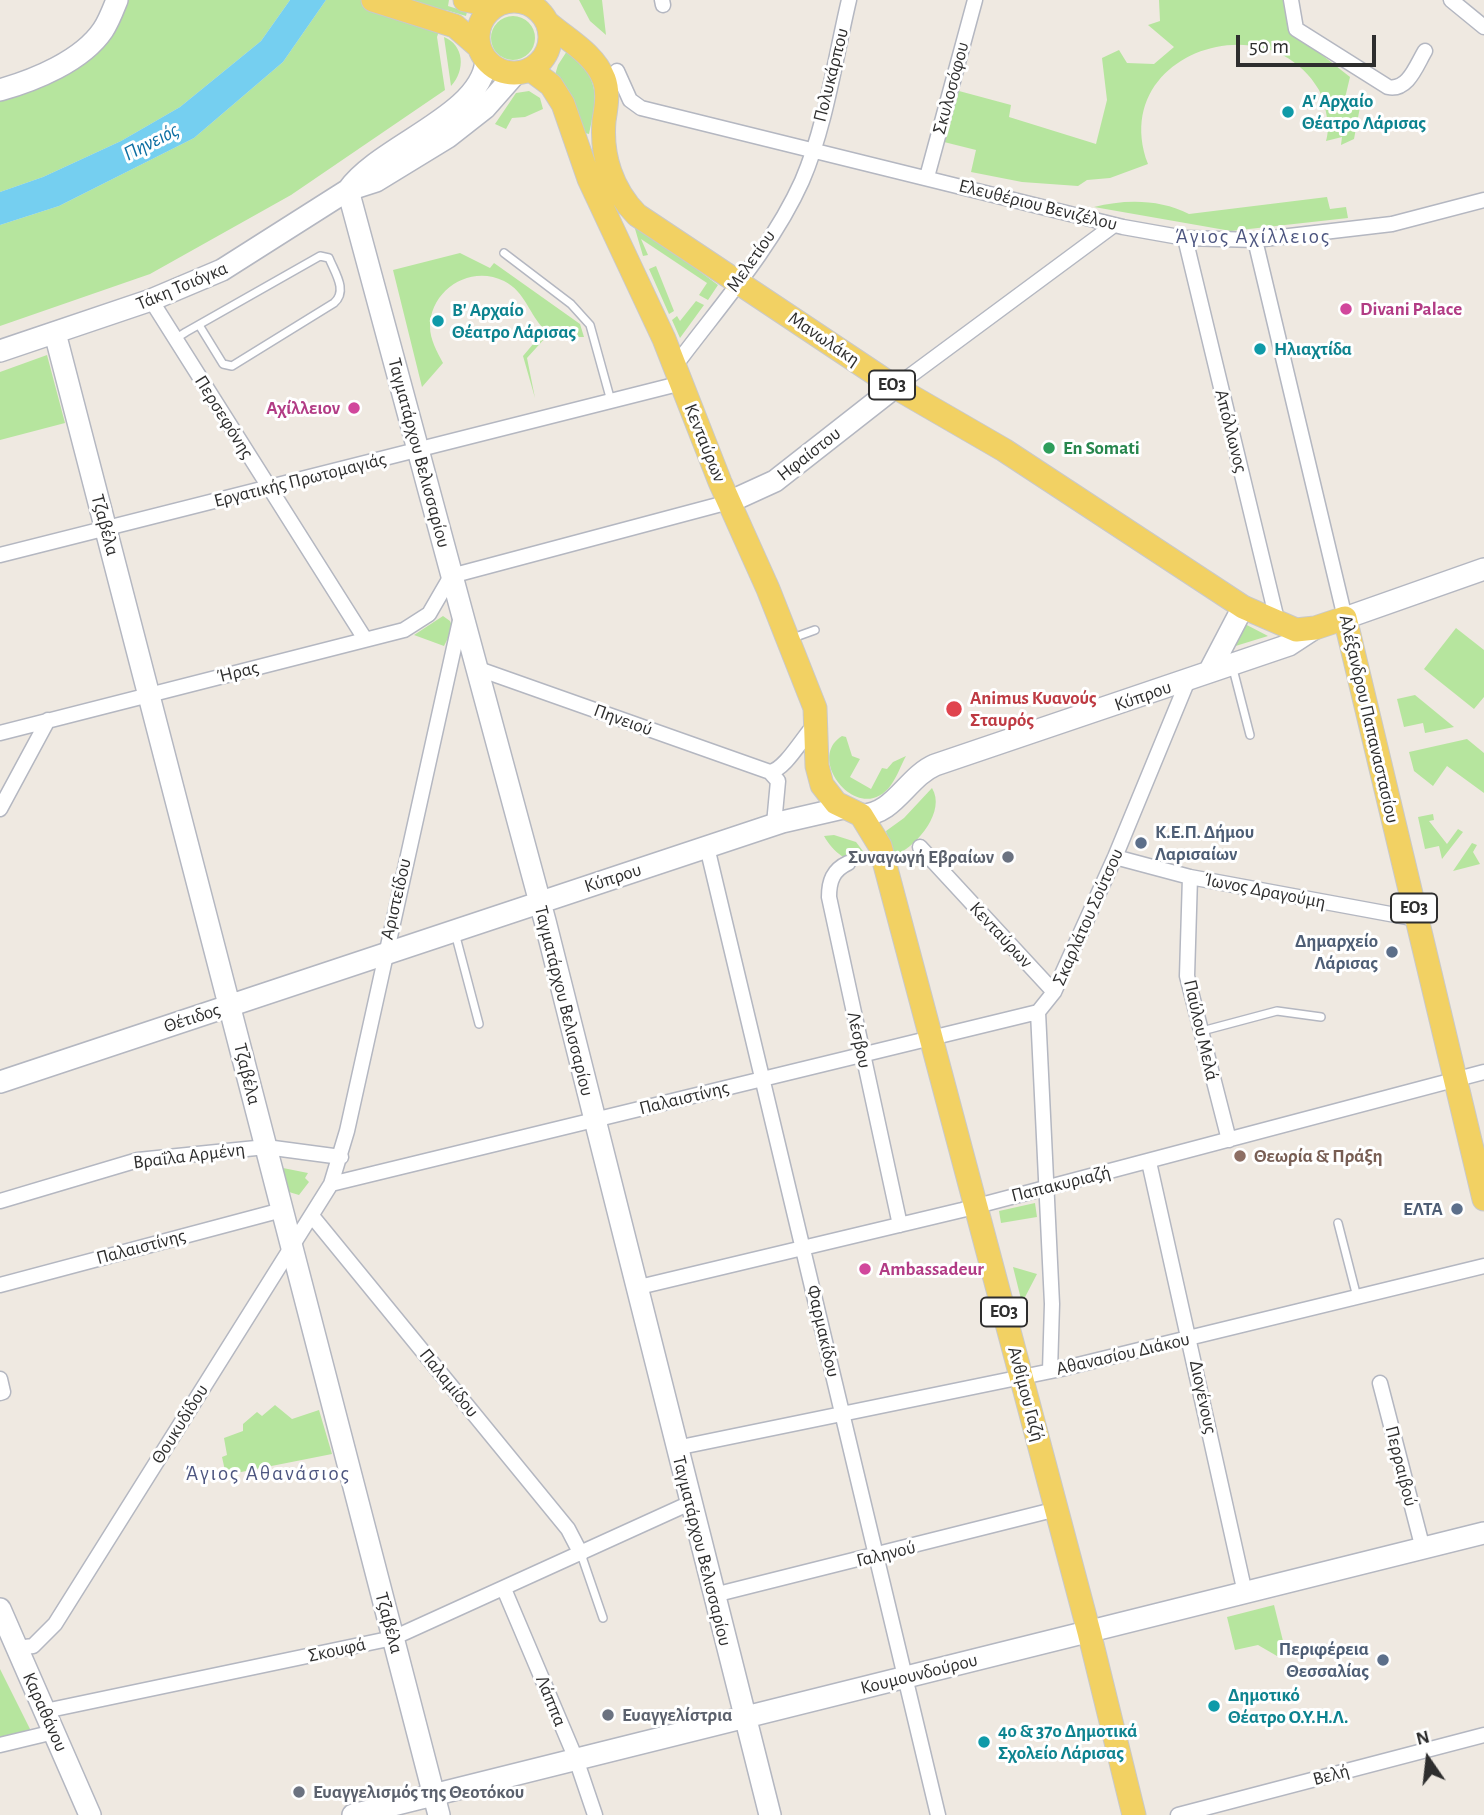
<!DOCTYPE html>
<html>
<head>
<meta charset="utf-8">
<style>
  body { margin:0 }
  #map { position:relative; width:1484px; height:1815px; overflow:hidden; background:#efe9e1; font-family:"Alegreya Sans",sans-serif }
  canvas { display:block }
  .north { position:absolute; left:1393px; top:1724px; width:70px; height:70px; -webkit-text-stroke:5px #fff; paint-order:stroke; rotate:346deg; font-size:19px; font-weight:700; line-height:28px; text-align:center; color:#2e2e2e }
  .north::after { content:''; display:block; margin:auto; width:24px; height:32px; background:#2e2e2e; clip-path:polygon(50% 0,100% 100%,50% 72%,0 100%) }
  .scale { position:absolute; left:1236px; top:35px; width:140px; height:32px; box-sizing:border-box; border:4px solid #2e2e2e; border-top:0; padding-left:9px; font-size:21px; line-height:24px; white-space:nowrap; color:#2e2e2e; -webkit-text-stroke:5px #fff; paint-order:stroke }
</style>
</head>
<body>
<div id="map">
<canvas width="1484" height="1815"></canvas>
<div class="north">N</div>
<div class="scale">50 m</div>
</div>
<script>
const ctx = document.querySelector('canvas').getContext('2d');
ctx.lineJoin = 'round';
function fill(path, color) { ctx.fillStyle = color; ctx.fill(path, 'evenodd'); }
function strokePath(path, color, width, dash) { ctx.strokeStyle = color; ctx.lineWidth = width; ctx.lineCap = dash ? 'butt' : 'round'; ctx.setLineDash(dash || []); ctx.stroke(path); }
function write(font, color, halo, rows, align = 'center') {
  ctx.font = font + ' "Alegreya Sans",sans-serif'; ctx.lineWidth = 6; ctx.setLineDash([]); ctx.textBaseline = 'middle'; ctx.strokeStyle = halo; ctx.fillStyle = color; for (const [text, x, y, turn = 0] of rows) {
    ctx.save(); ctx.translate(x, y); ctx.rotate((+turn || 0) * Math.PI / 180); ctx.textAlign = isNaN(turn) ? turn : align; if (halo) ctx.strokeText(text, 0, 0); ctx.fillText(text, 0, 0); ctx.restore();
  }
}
const green = new Path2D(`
  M127,0h163l-29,41 -81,66 -59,34 -78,36 -43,15v-91l22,-7 87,-56z
  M326,0h123l-1,6 19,6 -1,4 -20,-6 -9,27 8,53 -154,105 -141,79 -150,52v-101l59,-19 135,-68 89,-76z
  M579,0h23l4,35 -16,-14z
  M1159,0h125l5,29 61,48 -5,21 15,9 -6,32 -13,6 1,-8 -16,4c5,-14 -1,-38 -7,-51 -52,-90 -212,-36 -171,74l-38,14 -23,2 -9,6 -56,-4 -51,-10 5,-22 -32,-8 15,-51 52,14 -2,12 87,27 11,-44 -5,-42 17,-8 8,13 27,1 20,-17 -26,-22 12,-4z
  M491 38a22 22 0 1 1 44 0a22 22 0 1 1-44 0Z
  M444,37c20,8 22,33 7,49z
  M567,51c33,28 31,43 22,83l-4,-1 -30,-58 3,-10z
  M529,91l11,7 3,11 -18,8 -13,1 -6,11 -11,-5 21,-31z
  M1327,197l3,12 16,-2 2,11 -117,13 -137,-24c31,-8 66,-8 95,7z
  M633,222l85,63 -10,15 -9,-5 8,-12 -66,-44 7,16 -5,1z
  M460,253l30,15 4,-5 86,61 4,13h-38l-19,21 8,40 -12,-42 22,-26c-16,-15 -19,-38 -41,-49 -34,-17 -74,9 -74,46 0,12 7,25 13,36l-21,24 -29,-117z
  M656,266l18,45 -5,3 -20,-45z
  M696,301l8,4 -24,33 -8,-18 5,-4 3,5z
  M47,355l18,68 -65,17v-68z
  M443,616l7,5 3,7 -9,18 -30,-11z
  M1243,623l25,13 -39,12z
  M1456,628l28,22v47l-10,12 -50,-40z
  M1415,695l39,32 -29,6 -2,-10 -19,4 -7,-28z
  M842,736l4,1 6,19 8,3 -10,18 21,12 11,-21 5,1 6,-7 13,-6c-5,9 -9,21 -15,29 -31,43 -87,-26 -49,-49z
  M1467,739l17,14v40l-37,-27 -14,20 -19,-15 -5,-19z
  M932,788c14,23 -14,56 -34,66l-6,-1 -6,-22 18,-13z
  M1433,814l1,6 -5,1 18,23 11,-15 5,3 -21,27 -3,-13 -14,3 -7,-32z
  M834,835l22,7 16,21c-21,3 -38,-9 -48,-27z
  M1472,843l5,2 -4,7 7,12 -27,7z
  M283,1168l25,5 -3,5 4,4 -10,13 -10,-3z
  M1035,1203l2,14 -36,6 -2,-12z
  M1013,1267l24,7 -15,29z
  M275,1405l17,14 27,-9 13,44 -106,21 -4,-18 5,-2 -3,-17 19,-7v-7l14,-12 5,4z
  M1274,1605l12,48 -9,3 -19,-11 -23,5 -8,-33z
  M0,1669l32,64 -32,8z`);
const water = new Path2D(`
  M290,0h36l-43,62 -89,76 -135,68 -59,19v-33l43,-15 78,-36 59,-34 81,-66z`);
const lane = new Path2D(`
  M504,253l67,51 19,21 21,76
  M175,339l11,-7 134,-76 9,2c6,15 19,33 5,45l-102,63 -9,-2 -24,-39
  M790,639l25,-9
  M1232,665l18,70
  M455,933l24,91
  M1202,1031l75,-20 44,6
  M1338,1223l19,74
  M581,1554l22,64`);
const street = new Path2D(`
  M662,0l1,5
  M1291,0l5,29 92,58c20,4 28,-21 37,-36
  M1451,0l33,27
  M617,71l13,29 11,8 482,119 62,11 70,2 137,-16 92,-24
  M927,177l48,-177
  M1185,238l93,386
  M1255,240l90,378
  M151,300l214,339
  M675,366c43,-58 97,-118 127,-185 24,-56 33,-122 47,-181
  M895,387l219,-162
  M0,555l682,-172
  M476,668l294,104 8,9 -4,43
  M0,733l404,-103 25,-16 22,-38 278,-74
  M770,772c16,-3 33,-36 48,-51
  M0,809l48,-89
  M707,847l231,968
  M920,847l134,145
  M1115,857l75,20 227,42
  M848,863c-15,7 -19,18 -19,34l71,328
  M1190,877l-3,99 42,164
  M1149,1162l96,431
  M331,1184l707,-172
  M0,1201l138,-41 128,-13 75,10
  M312,1216l256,313 13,25
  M0,1285l282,-75
  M635,1288l327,-78 522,-138
  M1050,1371l2,-67 -14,-292 16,-20 61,-135 73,-177
  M0,1379l3,13 -3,1
  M1380,1383l43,166
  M676,1448l385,-79 423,-103
  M504,1589l72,170 19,56
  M714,1595l343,-86
  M17,1648l16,-2 22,-22 276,-440 16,-53 114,-515
  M45,1711l348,-73 297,-135
  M0,1745l54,-13
  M1178,1815l306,-80`);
const secondary = new Path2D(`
  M0,90c35,-10 82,-29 103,-60 6,-9 10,-20 14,-30
  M348,190l197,731 225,894
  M348,190c32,-45 133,-74 138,-129
  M55,333l384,1482
  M0,351l151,-51 71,-30 126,-80 28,-9 72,-44 37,-29 30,-34
  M729,502l46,-21 120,-94
  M1345,618l139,-49
  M1209,672l34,-65
  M861,815c33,0 46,-38 74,-50l354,-120 26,-17
  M0,1082l782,-260 61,-14
  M0,1609l90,206
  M353,1815l1131,-282`);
const primary = new Path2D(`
  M373,0l82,26 23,20
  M465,0l31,6
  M478 37a36 36 0 1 1 72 0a36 36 0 1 1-72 0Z
  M547,22c19,17 47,31 57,57 5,13 2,29 0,42 -3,35 8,69 33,94l258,172 109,63 239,157 53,23 19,-2 30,-10 139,581
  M531,70l20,15 12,19 26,75 75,160 56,143 48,107 47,119 2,58 5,19 14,18 25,12 19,31 209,786 45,183`);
const markers = [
  [1288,112,7,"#0f9aa8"],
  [1346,309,7,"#d1479c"],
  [438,321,7,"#0f9aa8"],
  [1260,349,7,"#0f9aa8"],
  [354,408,7,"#d1479c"],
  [1049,448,7,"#2e9e5b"],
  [954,709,9,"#e0444e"],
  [1141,843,7,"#5c6f8a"],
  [1008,857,7,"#6b7280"],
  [1392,952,7,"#5c6f8a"],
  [1240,1156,7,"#8d6e63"],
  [1457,1209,7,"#5c6f8a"],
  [865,1269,7,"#d1479c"],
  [1383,1660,7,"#5c6f8a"],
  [1214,1706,7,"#0f9aa8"],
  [608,1715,7,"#6b7280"],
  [984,1742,7,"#0f9aa8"],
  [299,1792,7,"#6b7280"]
];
const shields = [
  [892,385,46],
  [1414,908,46],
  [1004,1312,46]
];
const shieldNames = [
  ["ΕΟ3",892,385],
  ["ΕΟ3",1414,908],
  ["ΕΟ3",1004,1312]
];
const streetNames = [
  ["Πολυκάρπου",831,75,-76],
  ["Σκυλοσόφου",951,88,-75],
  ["Ελευθέριου Βενιζέλου",1038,205,14],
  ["Μελετίου",751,261,-55],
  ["Τάκη Τσιόγκα",182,286,-23],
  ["Μανωλάκη",824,339,34],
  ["Περσεφόνης",224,417,58],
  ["Απόλλωνος",1231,431,76],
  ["Κενταύρων",705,443,68],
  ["Ταγματάρχου Βελισσαρίου",419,453,75],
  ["Ηφαίστου",809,454,-38],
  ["Εργατικής Πρωτομαγιάς",300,480,-14],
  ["Τζαβέλα",105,525,75],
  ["Ήρας",238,672,-14],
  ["Κύπρου",1143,696,-19],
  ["Αλέξανδρου Παπαναστασίου",1369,719,77],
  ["Πηνειού",623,720,20],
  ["Κύπρου",613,878,-18],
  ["Ίωνος Δραγούμη",1265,891,11],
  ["Αριστείδου",396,899,-77],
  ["Σκαρλάτου Σούτσου",1088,917,-66],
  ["Κενταύρων",1001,935,47],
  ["Ταγματάρχου Βελισσαρίου",564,1001,76],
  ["Θέτιδος",192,1018,-18],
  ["Παύλου Μελά",1201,1030,77],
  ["Λέσβου",859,1040,78],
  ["Τζαβέλα",247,1074,76],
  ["Παλαιστίνης",684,1098,-14],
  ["Βραΐλα Αρμένη",189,1156,-7],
  ["Παπακυριαζή",1061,1184,-14],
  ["Παλαιστίνης",141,1247,-15],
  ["Φαρμακίδου",823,1331,77],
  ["Αθανασίου Διάκου",1123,1354,-13],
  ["Παλαμίδου",449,1383,51],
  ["Ανθίμου Γαζή",1026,1394,75],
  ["Διογένους",1203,1397,78],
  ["Θουκυδίδου",180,1424,-58],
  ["Περραιβού",1401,1466,76],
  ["Ταγματάρχου Βελισσαρίου",702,1551,76],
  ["Γαληνού",886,1554,-14],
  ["Τζαβέλα",389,1623,75],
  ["Σκουφά",337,1650,-12],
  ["Κουμουνδούρου",919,1674,-14],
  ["Λάππα",551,1701,68],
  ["Καραθάνου",45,1712,66],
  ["Βελή",1331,1775,-15]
];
const cultureNames = [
  ["Α' Αρχαίο",1302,101],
  ["Θέατρο Λάρισας",1302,123],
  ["Β' Αρχαίο",452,310],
  ["Θέατρο Λάρισας",452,332],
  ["Ηλιαχτίδα",1274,349],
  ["Δημοτικό",1228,1695],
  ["Θέατρο Ο.Υ.Η.Λ.",1228,1717],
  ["4ο & 37ο Δημοτικά",998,1731],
  ["Σχολείο Λάρισας",998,1753]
];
const hotelNames = [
  ["Divani Palace",1360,309],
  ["Αχίλλειον",340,408,"right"],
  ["Ambassadeur",879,1269]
];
const leisureNames = [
  ["En Somati",1063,448]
];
const healthNames = [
  ["Animus Κυανούς",970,698],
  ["Σταυρός",970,720]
];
const serviceNames = [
  ["Κ.Ε.Π. Δήμου",1155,832,"left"],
  ["Λαρισαίων",1155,854,"left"],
  ["Δημαρχείο",1378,941],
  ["Λάρισας",1378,963],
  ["ΕΛΤΑ",1443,1209],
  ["Περιφέρεια",1369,1649],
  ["Θεσσαλίας",1369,1671]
];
const worshipNames = [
  ["Συναγωγή Εβραίων",994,857,"right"],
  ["Ευαγγελίστρια",622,1715],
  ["Ευαγγελισμός της Θεοτόκου",313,1792]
];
const educationNames = [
  ["Θεωρία & Πράξη",1254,1156]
];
const waterNames = [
  ["Πηνειός",151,142,-27]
];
const neighbourhoodNames = [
  ["Άγιος Αχίλλειος",1253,237],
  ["Άγιος Αθανάσιος",268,1474]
];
fill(green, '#b6e59e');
fill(water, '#75cff0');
strokePath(lane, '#b4b7c1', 10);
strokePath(street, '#b4b7c1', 17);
strokePath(secondary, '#b4b7c1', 24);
strokePath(primary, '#c9c9c9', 25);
strokePath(lane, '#fff', 7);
strokePath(street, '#fff', 14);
strokePath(secondary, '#fff', 21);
strokePath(primary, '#f2d163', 23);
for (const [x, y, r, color] of markers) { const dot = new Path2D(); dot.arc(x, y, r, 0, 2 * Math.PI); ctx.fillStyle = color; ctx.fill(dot); strokePath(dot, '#fff', 2.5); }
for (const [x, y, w] of shields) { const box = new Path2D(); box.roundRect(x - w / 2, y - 14.5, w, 29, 5); ctx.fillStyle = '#fff'; ctx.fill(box); strokePath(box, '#2e2e2e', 2); }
write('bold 18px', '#2e2e2e', null, shieldNames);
write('19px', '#2e2e2e', '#fff', streetNames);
write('bold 19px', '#0d838f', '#fff', cultureNames, 'left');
write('bold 19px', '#b23c85', '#fff', hotelNames, 'left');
write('bold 19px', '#27864d', '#fff', leisureNames, 'left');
write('bold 19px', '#be3a42', '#fff', healthNames, 'left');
write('bold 19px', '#4e5e75', '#fff', serviceNames, 'right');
write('bold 19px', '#5b616d', '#fff', worshipNames, 'left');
write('bold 19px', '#785e54', '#fff', educationNames, 'left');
write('italic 21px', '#0d6fa3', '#fff', waterNames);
ctx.letterSpacing = '2px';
write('21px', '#4d5680', '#fff', neighbourhoodNames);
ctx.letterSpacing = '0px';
</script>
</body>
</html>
